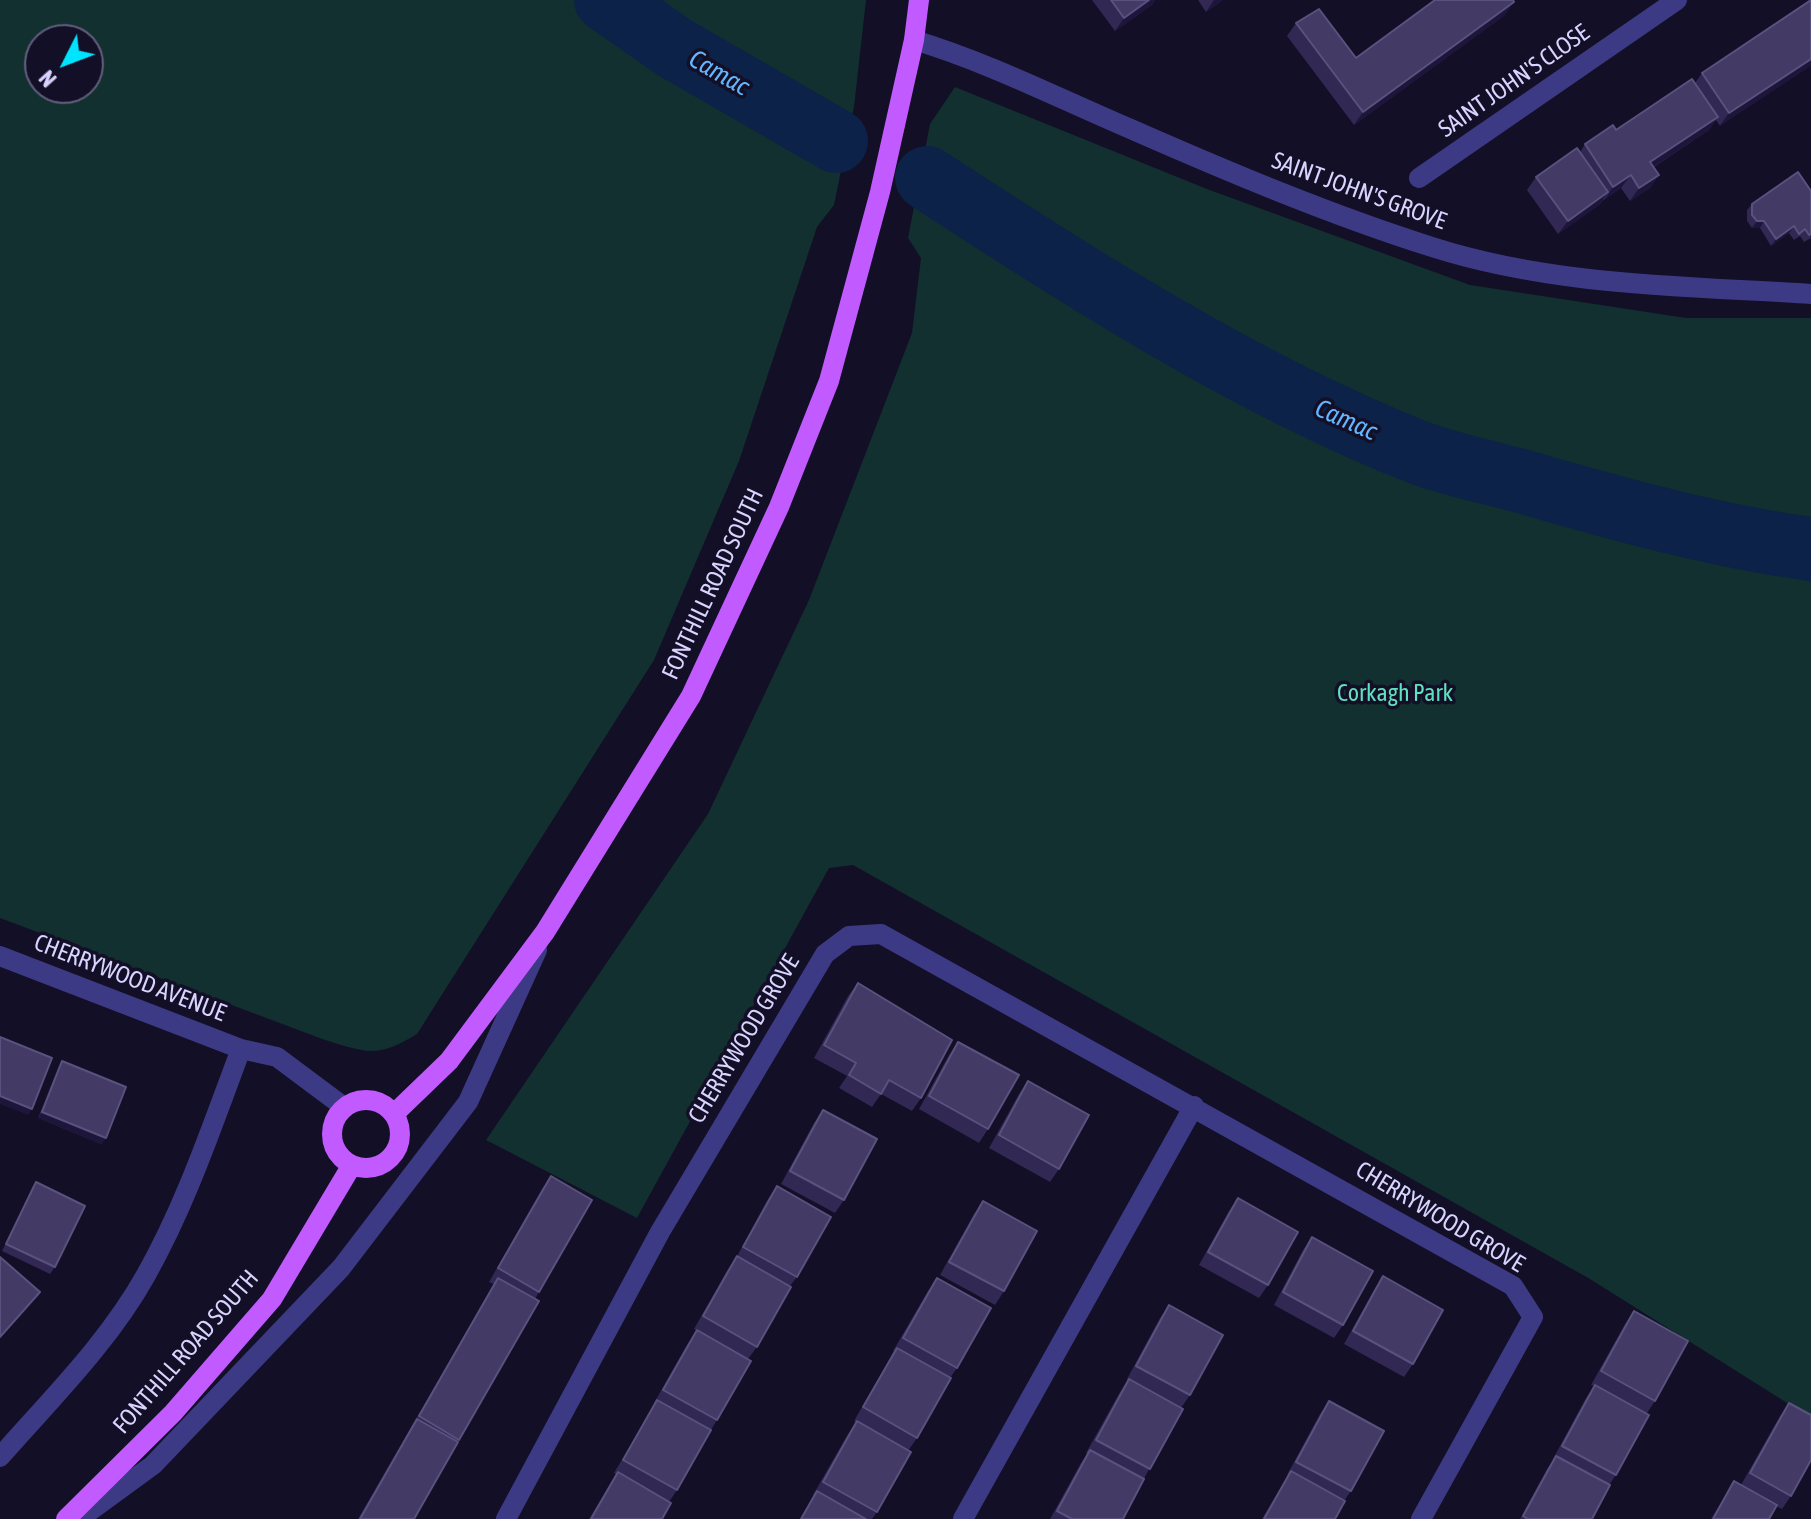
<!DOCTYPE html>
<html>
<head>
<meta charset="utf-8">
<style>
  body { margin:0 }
  #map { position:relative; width:1811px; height:1519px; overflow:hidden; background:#130f26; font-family:"Asap Condensed",sans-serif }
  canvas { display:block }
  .north { position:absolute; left:24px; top:24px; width:80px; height:80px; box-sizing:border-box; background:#130f26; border:2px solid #625e7d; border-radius:50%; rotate:228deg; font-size:22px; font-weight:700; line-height:32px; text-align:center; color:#d9d4ff }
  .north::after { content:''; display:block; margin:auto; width:28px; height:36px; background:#00e5ff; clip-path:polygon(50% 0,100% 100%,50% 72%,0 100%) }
</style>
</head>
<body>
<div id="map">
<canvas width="1811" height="1519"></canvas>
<div class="north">N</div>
</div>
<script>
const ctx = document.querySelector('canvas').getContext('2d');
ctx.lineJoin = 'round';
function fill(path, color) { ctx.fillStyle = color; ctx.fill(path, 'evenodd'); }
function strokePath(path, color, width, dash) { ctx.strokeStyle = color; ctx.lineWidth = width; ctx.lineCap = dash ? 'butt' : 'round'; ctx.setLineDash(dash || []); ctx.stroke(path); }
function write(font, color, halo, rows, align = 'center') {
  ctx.font = font + ' "Asap Condensed",sans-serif'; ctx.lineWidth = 7; ctx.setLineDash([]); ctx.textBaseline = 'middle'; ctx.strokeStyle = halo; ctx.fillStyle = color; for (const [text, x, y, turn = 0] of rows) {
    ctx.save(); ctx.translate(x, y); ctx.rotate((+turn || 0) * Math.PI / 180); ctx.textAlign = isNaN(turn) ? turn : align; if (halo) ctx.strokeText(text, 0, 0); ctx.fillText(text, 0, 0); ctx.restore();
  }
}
const green = new Path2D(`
  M0,0h866l-12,107 -20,98 -17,22 -78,234 -85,199 -237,374c-39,24 -50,19 -92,6l-325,-122zM88,40v48h-48v-48z
  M955,87l252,102 263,96 216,33h125v1100l-221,-139 -737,-414 -24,3 -192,350 -151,-78 222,-326 101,-214 103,-267 9,-75 -13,-20 22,-114z`);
const river = new Path2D(`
  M606,0l69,48 161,93
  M927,178c153,100 316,204 485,272 37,15 78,22 116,33 93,27 188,53 283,66`);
const minor = new Path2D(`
  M914,40c76,23 146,59 219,90 98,43 198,85 299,117 122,39 252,39 379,47
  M1419,178l258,-178
  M0,956l241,93 36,8 67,50
  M0,1457c51,-58 108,-114 146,-182 40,-71 66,-149 95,-226
  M79,1519l74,-54 188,-197 127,-166 69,-152
  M506,1519l154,-287 165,-278 24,-18 32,-2 632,352 20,31 -112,202
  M963,1519l231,-413`);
const major = new Path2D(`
  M332 1134a34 34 0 1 1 68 0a34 34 0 1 1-68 0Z
  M394,1114l55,-53 96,-129 146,-236 88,-189 50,-126 51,-189 34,-152 5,-40
  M66,1519l107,-106 99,-114 80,-134`);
const wall = new Path2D(`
  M1092,0h63l-3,5 -37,26z
  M1198,0h25l-17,12z
  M1811,0l-91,126 -4,-6 -7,10 -55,37 5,8 -9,13 -20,13 -9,-13 -17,12v-1l-5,6 -41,29 -31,-44 9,-13 44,-25 5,-8 31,-14 79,-47 7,-10z
  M1505,15l-151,110 -67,-89 9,-13 60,35z
  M1798,172l13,66 -7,4 -4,-6 -6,4 -5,-7 -18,13 -11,-18h-8l-5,-7v-11l5,-6z
  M858,983l63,115 -9,13 -31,-17 -9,13 -33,-19 8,-12 -33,-18 34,-62z
  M958,1042l30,87 -9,14 -60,-34 30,-54z
  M62,1061l44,77 -5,6 -63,-26 20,-50z
  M1028,1081l31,88 -9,13 -61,-34 30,-54z
  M823,1110l21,90 -9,13 -54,-29 33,-61z
  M551,1176l-12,116 -4,7 4,2 -125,218h-56l136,-235 -5,-2 53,-93z
  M36,1182l19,85 -5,7 -48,-23 30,-62z
  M777,1186l20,91 -7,9 -33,61 -9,12 -31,61 -6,10 -34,60 -8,12 -7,17h-73l27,-45 -2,-1 41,-69 -1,-1 34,-60 9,-12 -3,-2 34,-60 7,-9 33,-61z
  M1238,1198l30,87 -9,13 -60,-33 30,-54z
  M983,1201l21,90 -9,14 -55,-30 34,-61z
  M1312,1237l31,88 -9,13 -60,-33 29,-55z
  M1383,1276l30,88 -9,13 -60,-33 30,-54z
  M937,1278l20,90 -7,10 -33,60 -9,13 -31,61 -5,7h-72l14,-24h-1l35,-61 8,-12 -2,-1 40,-70h-1l35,-60z
  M1169,1305l21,90 -9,13 -58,111h-73l31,-56 6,-9 -1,-1 34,-61 8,-12 -1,-1 33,-61z
  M1634,1311l21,90 -8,12 -31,62 -7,10 -17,34h-72l27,-50 7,-10h-1l33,-61 8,-12 -3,-1 34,-61z
  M1329,1401l22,90 -7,10 -9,18h-73l26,-44h-1l33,-61z
  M1789,1403l2,93 -9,13 -6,-3 -7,13h-58l23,-38 7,4 39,-69z`);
const shadedWall = new Path2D(`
  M1149,0h6l-3,5 -37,26 9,-13z
  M1214,0h9l-17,12z
  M1514,2l-9,13 -151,110 9,-13z
  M1811,59v7l-91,60 9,-13z
  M1718,117l-9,13 -68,45 9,-13z
  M1631,175l-10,13 -17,12 9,-13z
  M1659,175l-9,13 -20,13 9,-13z
  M1608,192l-9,13 -41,29 10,-13z
  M1757,221h7l-4,7h-8z
  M1794,226l-5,7 -18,13 5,-7z
  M0,1096l32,13 -4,6 -28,-11z
  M42,1112l64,26 -5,6 -63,-26z`);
const building = new Path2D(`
  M1111,0h38l-25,18z
  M1435,0h78l1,2 -151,110 -67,-89 23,-14 37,49z
  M1811,0v59l-82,54 -27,-40z
  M1692,79l26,38 -68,45 9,13 -20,13 -8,-13 -18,12 -28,-43 28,-19 3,5z
  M1577,148l31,44 -40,29 -32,-44z
  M1798,172l13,19v43l-2,1 -4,-6 -6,5 -5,-8 -18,13 -12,-18h-7l-5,-6v-11z
  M858,983l94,57 -31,58 -32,-18 -8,14 -32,-19 7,-12 -32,-18z
  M0,1037l52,21 -20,51 -32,-13z
  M958,1042l61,33 -31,54 -59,-33z
  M62,1061l64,26 -20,51 -64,-26z
  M1028,1081l61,34 -30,54 -60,-34z
  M823,1110l54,29 -33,61 -54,-29z
  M551,1176l41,24 -53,92 -41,-24z
  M36,1182l49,24 -30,61 -49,-23z
  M777,1186l54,31 -34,60 -54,-30z
  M1238,1198l60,34 -30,53 -60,-33z
  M983,1201l54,30 -33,60 -55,-29z
  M1312,1237l61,34 -30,54 -60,-33z
  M737,1256l54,31 -34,60 -54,-31z
  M0,1257l40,35 -40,45z
  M1383,1276l60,34 -30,54 -60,-33z
  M498,1278l41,23 -80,139 -40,-24z
  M937,1278l54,30 -34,60 -54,-30z
  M1169,1305l54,30 -33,60 -54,-29z
  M1634,1311l54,30 -33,60 -54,-30z
  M697,1330l54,31 -34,59 -54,-30z
  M897,1348l54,30 -34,60 -54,-31z
  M1129,1379l54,30 -33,60 -54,-29z
  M1595,1385l54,30 -33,60 -54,-29z
  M657,1400l54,30 -34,60 -54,-30z
  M1329,1401l55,30 -33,60 -55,-29z
  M1789,1403l22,12v45l-20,36 -41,-23z
  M417,1419l41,23 -44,77h-54z
  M857,1421l54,31 -34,60 -54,-30z
  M1090,1450l54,29 -21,40h-51l-15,-8z
  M1556,1456l54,29 -18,34h-64l-5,-3z
  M1291,1471l54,30 -10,18h-71z
  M618,1472l53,31 -9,16h-71z
  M1734,1481l43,24 -8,14h-56z
  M817,1491l49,28h-65z`);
const streetNames = [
  ["SAINT JOHN'S CLOSE",1514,81,-35],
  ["SAINT JOHN'S GROVE",1359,191,20],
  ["FONTHILL ROAD SOUTH",713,584,-65],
  ["CHERRYWOOD AVENUE",130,978,21],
  ["CHERRYWOOD GROVE",744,1039,-59],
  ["CHERRYWOOD GROVE",1440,1217,31],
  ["FONTHILL ROAD SOUTH",186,1352,-49]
];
const parkNames = [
  ["Corkagh Park",1395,693]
];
const waterNames = [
  ["Camac",719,73,30],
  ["Camac",1346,420,24]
];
fill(green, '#12302f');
strokePath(river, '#0c2248', 64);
strokePath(minor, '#3d3a85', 20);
strokePath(major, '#c25bff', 20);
fill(wall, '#312854');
fill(shadedWall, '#1d163a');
fill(building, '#433a66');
strokePath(building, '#5a527e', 2);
write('24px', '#d9d4ff', '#130f26', streetNames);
write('24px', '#5fe0c0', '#130f26', parkNames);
write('italic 26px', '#62b6ff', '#130f26', waterNames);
</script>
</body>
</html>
